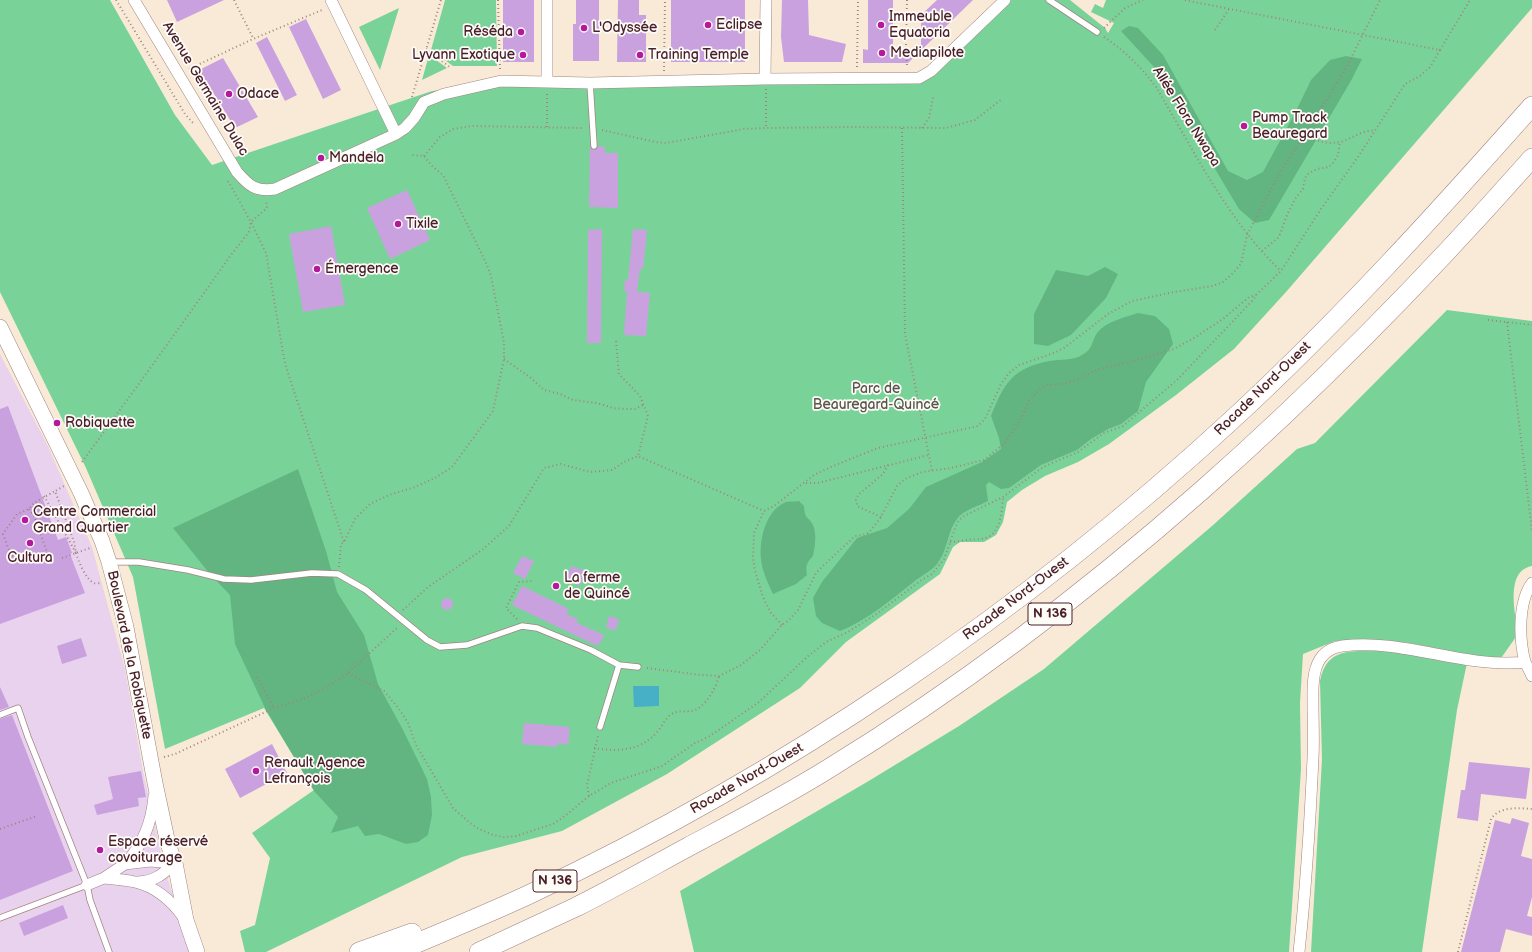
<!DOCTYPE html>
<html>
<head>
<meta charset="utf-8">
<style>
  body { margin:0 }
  canvas { display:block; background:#f8ead7 }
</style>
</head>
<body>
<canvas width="1532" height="952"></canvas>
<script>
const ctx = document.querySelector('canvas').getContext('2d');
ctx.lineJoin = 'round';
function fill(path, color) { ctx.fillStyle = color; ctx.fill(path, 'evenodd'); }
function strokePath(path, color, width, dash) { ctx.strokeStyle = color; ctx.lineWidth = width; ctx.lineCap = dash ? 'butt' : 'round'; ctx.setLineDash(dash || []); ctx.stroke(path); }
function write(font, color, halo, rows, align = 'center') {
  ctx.font = font + ' "Balsamiq Sans",sans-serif'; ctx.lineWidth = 3.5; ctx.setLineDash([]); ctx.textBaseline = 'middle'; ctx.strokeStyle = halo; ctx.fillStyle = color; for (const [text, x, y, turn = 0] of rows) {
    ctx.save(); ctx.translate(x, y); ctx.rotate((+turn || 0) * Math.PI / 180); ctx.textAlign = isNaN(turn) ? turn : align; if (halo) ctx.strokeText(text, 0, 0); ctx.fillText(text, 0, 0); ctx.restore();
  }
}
const built = new Path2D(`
  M0,354l47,90 45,103 33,122 18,102 21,96 27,85h-191z`);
const green = new Path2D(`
  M0,0h110l65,115 37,50 220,-74 113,-12 371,-1 89,-78h65l35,28 3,5 6,-10 -23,-11 4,-8 8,4 3,-8h426v8l-246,284 -52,57 -58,46 -67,49 -31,18 -33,14 -23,14 -15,12 -4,20 -7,13 -12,7h-24l-7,5 -13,27 -94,68 -46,46 -133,86 -105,57 -100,26 -196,95h-21l-5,-21 15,-6 15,-67 -18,-25 62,-43 -50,-82 -99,41 -32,-172 -47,-109 -86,-176z
  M445,0h51l1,66h-44l-22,-16z
  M399,8l-19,62 -21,-43z
  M429,55l18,13 -25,12z
  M1447,310l85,11v245c-28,5 -16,50 -14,68l-19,27 -90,-18 -30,-3 -44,1 -32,13 -3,49 1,66 -12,183h-595l-14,-61 187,-109 92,-56 85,-57 168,-143 85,-77 18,-6z
  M1379,650l88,13 -10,47 -35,242h-111l11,-193 -2,-78c7,-34 30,-29 59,-31z`);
const forest = new Path2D(`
  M1129,26l9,2 25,27 65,116 19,9 16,-8 32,-59 16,-33 19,-20 16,-4 16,3 -10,20 -83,141 -14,3 -16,-14 -85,-142 -33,-36z
  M1105,267l13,7 -12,24 -35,37 -23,11 -14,-2v-30l22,-44 32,6z
  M1138,313l17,3 14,13 4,15 -27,38 -8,29 -17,13 -13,5 -17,10 -14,11 -36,15 -32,23 -8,1 -12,-7 -3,3 2,16c-9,5 -25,9 -31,18 -10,13 -9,31 -20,45 -6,7 -14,11 -21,16 -24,19 -48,40 -76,51l-18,-8 -6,-7 -3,-18 9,-16 35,-44 30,-10 22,-19 17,-22 56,-25 19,-13 -2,-11 -8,-22c13,-33 22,-48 58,-55 11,-2 23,0 33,-6 11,-6 9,-12 15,-22 9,-12 27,-15 41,-20z
  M298,469l28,82 11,41 27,43 14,49 24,44 25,51 4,18 1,18 -4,20 -10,7 -12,2 -27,-10 -14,2 -7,-10 -27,7 7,-16 -24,-26 -49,-83 -30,-64 -5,-49 -21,-22 -36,-45z
  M799,501l5,5c1,15 4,9 9,19 4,9 2,22 0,31 -6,6 -8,10 -6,19l-11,9 -23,10c-5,-11 -11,-23 -12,-35 -2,-20 5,-49 25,-57 4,-1 9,0 13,-1z`);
const water = new Path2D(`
  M633,686h26v20l-25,1z`);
const building = new Path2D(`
  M167,0h57l-47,22z
  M503,0h31v62h-31z
  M576,0h23v61h-26v-37h3z
  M618,0h21v15h7v47h-29z
  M671,0h74v62h-74z
  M782,0h26l1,35 37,9 -4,18h-58l-3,-25z
  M868,0h25v50h28v-35l16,-15h36l-65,63h-45v-14l5,1z
  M306,19l35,71 -18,9 -34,-72z
  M267,37l30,58 -12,6 -29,-58z
  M223,58l35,59 -23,11 -36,-58z
  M590,146l4,4 3,-1 1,-3 7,1v6h13v55l-29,-1z
  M407,190l23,50 -40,19 -23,-51z
  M331,226l14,79 -42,7 -14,-78z
  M602,229l-1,114h-14l1,-113z
  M633,229l14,1 -4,39h-3l-3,23 13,1 -4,43 -22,-1 3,-44h-3l1,-11h3z
  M8,406l50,134 8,-3 6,16 -2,1 15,39 -85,31v-215z
  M522,556l12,5 -9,18 -12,-6z
  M571,566l15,5 -6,15 -14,-6z
  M522,586l47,23 -3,5 12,5 -1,4 27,12 -5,10 -4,-1v1l-83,-40z
  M441 604a6 6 0 1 1 12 0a6 6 0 1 1-12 0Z
  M609,616l10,3 -3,11 -10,-2z
  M81,638l6,18 -25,8 -5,-18z
  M0,687l9,20 -9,3z
  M12,715l61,156 -73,29v-181z
  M524,723l46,4 -2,18 -10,-2 -1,4 -35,-3z
  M272,744l15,29 -47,25 -15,-29z
  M1469,762l61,6 -4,31 -45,-5 -3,27 -21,-3 4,-28h4z
  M141,771l5,26 -8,1 1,8 -42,9 -3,-10 19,-6 -5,-22z
  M1512,818l17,5 -8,33 11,3v38l-5,19 5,1v19l-26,-7 -6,23h-39l34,-132 15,4z
  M63,905l5,13 -44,18 -5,-13z`);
const path = new Path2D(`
  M116,0l69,114 8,9
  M234,0l19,38
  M498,0l2,71
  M907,0l-1,44 1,23
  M1104,28l21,-20 18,-8
  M1215,30l14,-21
  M1104,37c21,14 37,30 52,50 37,62 72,134 125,184
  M426,49l25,19
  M1440,50l30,-50
  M857,67l1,-67
  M189,69l64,-30 69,-29
  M664,71l1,-71
  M766,89v39
  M547,94v33
  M412,97l29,-97
  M902,128l3,206 27,137
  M922,128l7,-10 4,-21
  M602,130l53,12 11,1 78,-14 22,-1 88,-1 92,1 29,-8 27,-21
  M1303,135c12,5 24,10 37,7 12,-3 22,-13 35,-11
  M424,156l16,-19 13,-8 19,-3 111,2
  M228,181l23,41 15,31 19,111 59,178
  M1262,251l17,-14 8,-22 8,-16 8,-10 2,-11 3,-4 9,-5 12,-2 4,-4 5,-8 2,-13
  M1488,320l44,5
  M1507,322l25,209
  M616,341l3,33 21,22 8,20 -10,40
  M504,359l27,19 13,12 16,4 13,6 24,3 16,5 11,1h11l8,-4
  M82,462l77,-106 72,-101 18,-23 2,-10 16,-14 -1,-8
  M806,483h12l111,-28
  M44,496l32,57 -2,-11 -19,-51 9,-5
  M29,509l5,7 13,36 -3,9h-16l-17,-6 -8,-21 14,-20 12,-5 5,-6 21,-12
  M881,517l-24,-11 -1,-6 2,-5 25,-21 5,-9
  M950,542c6,0 11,-1 16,-2 7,-1 15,0 22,-3 13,-6 14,-28 15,-40
  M76,553c2,8 11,28 18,30 2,1 5,0 7,0
  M62,558l28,-10
  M339,567l2,-23 3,-2 11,-23 15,-15 19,-9 26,-8 20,-9 17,-11 41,-56 11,-52v-16l-13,-67 -4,-11 -44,-90 -11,-9 -8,-10 -12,-1
  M403,610l25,-23 54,-37 27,-24 35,-58 17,-4 29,8 22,-2 12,-8 14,-6 126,55
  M517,619l-11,-11 13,-26 13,-1
  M782,625l-11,-12 -8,-16 -8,-26 -2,-13 1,-25 10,-22 10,-5 40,-31 19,-9 45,-18 100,-22 7,-7 16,-35 8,-11 10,-8 35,-12 10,-5 44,-34 24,-13 42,-9 39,-6 10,-4 9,-8 9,-10 6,-29 30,-57 68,-108 35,-70
  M647,668l54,7 18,1 22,-11 19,-15 22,-25 7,-5 9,-10 18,-37 7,-7 32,-30 8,-1 5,-2 4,-4 9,-12 16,-31 8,-7 17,-7 29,-4 33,-8 21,-17 17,-26 7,-16 12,-13 5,-3 18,-1 15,-5 20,-10 35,-8 40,-12 23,-13 26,-17 26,-22 7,-2
  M348,673l36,18 15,18 9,14 8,22 37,63 17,15 9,6 14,6 11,2 12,-1 37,-12 12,-8 24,-20 22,-13 51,-17 33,-23 15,-7 49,-34 48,-45 19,-15 22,-10 30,-19 42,-32 12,-7 12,-15 12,-33 3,-6 5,-4 39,-19 40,-30 35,-15 26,-19 19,-7 55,-47 75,-79 3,-5 25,-24 40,-62 37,-52 47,-73 15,-8 10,-9 10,-17 -256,-50
  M257,677l17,31
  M594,748c23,4 47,3 63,-16 5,-5 8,-13 13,-17 7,-5 14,-3 21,-4 14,-2 25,-23 28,-35
  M164,757l11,-3 99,-46 29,-9 21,-10 24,-16 50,-46
  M589,796l-2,-11 11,-49
  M0,829l37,-13
  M1458,952l33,-133c8,-13 28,-11 41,-10`);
const lane = new Path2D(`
  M1049,0l48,32
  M590,83l4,63
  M110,562h29l49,8 36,9 27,1 61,-7 26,1 28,16 61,50 13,7 27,-2 55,-19 15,2 54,22 28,15 19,2
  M0,715l18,-7 10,29 59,148 3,15 19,52
  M600,727l19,-62
  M0,918l87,-33`);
const street = new Path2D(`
  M134,0l103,172c12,14 19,20 38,17l121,-55 9,-6 9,-10 10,-16 20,-8 57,-13 89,2 175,-4 154,-1 12,-7 74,-71
  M331,0l65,134
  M765,79l1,-79
  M547,82v-82
  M1532,583c-14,19 -13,56 -7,79 2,4 5,9 7,14
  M125,864c18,-19 27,-43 29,-68
  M104,878c11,1 22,2 31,4 21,5 37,19 49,36
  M138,882c17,-1 24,-7 37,-19
  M87,885l17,-7 21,-14 25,-3 25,2
  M1299,952c7,-65 11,-128 14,-194 1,-18 0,-36 0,-54 0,-12 -1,-25 3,-36 4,-13 13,-20 26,-22 62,-8 122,23 183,16`);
const secondary = new Path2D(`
  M0,327l81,166 21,48 7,21 17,65 29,156 13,61 7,19 11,57 11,32`);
const highway = new Path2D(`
  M359,952l53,-19
  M396,952c44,-19 89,-37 132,-57 258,-121 497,-284 706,-477 106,-98 203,-205 298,-312
  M479,952c32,-15 65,-30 97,-45 38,-19 75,-40 112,-60 47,-25 95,-50 140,-78 266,-163 498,-378 704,-611`);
const markers = [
  [708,25,4,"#b5179e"],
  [881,25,4,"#b5179e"],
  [584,28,4,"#b5179e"],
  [521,32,4,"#b5179e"],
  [882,53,4,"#b5179e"],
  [523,55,4,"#b5179e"],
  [640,55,4,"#b5179e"],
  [229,94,4,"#b5179e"],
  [1244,126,4,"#b5179e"],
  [321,158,4,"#b5179e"],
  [398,224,4,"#b5179e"],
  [317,269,4,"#b5179e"],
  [57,423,4,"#b5179e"],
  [25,520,4,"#b5179e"],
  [30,543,4,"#b5179e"],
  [556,586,4,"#b5179e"],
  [256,771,4,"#b5179e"],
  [100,850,4,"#b5179e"]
];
const shields = [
  [1050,614,44],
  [555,881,44]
];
const shieldNames = [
  ["N 136",1050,614],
  ["N 136",555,881]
];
const poiNames = [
  ["Immeuble",889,17],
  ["Equatoria",889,33],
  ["Eclipse",716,25],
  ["L'Odyssée",592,28],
  ["Réséda",513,32,"right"],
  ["Mediapilote",890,53],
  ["Lyvann Exotique",515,55,"right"],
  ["Training Temple",648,55],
  ["Odace",237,94],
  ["Pump Track",1252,118],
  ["Beauregard",1252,134],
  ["Mandela",329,158],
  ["Tixile",406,224],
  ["Émergence",325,269],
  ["Robiquette",65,423],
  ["Centre Commercial",33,512],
  ["Grand Quartier",33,528],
  ["Cultura",30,558,"center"],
  ["La ferme",564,578],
  ["de Quincé",564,594],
  ["Renault Agence",264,763],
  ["Lefrançois",264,779],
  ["Espace réservé",108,842],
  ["covoiturage",108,858]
];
const streetNames = [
  ["Avenue Germaine Dulac",205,89,59],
  ["Allée Flora Nwapa",1186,117,58],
  ["Rocade Nord-Ouest",1263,389,-44],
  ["Rocade Nord-Ouest",1016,599,-37],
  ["Boulevard de la Robiquette",129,655,78],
  ["Rocade Nord-Ouest",747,779,-30]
];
const parkNames = [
  ["Parc de",876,389],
  ["Beauregard-Quincé",876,405]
];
fill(built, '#e9d2ee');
fill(green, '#79d399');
fill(forest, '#62b581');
fill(water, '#47afc6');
fill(building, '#c9a1df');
strokePath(lane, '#a18481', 7);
strokePath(street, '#a18481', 12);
strokePath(secondary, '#a18481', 16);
strokePath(highway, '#a18481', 20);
strokePath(path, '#a18481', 2, [1, 3]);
strokePath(lane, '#fff', 5.5);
strokePath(street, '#fff', 11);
strokePath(secondary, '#fff', 15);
strokePath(highway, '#fff', 19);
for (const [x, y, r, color] of markers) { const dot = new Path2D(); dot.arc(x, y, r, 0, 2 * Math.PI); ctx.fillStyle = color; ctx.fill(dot); strokePath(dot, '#fdfcf7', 1.5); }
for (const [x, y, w] of shields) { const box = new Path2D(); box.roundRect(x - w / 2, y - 11, w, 22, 3); ctx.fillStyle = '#fdfcf7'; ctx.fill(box); strokePath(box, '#4a1f2b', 1); }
write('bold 13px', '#4a1f2b', null, shieldNames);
write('14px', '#4a1f2b', '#fdfcf7', poiNames, 'left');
write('14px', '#4a1f2b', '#fdfcf7', streetNames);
write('14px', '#58554c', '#fdfcf7', parkNames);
</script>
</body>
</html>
